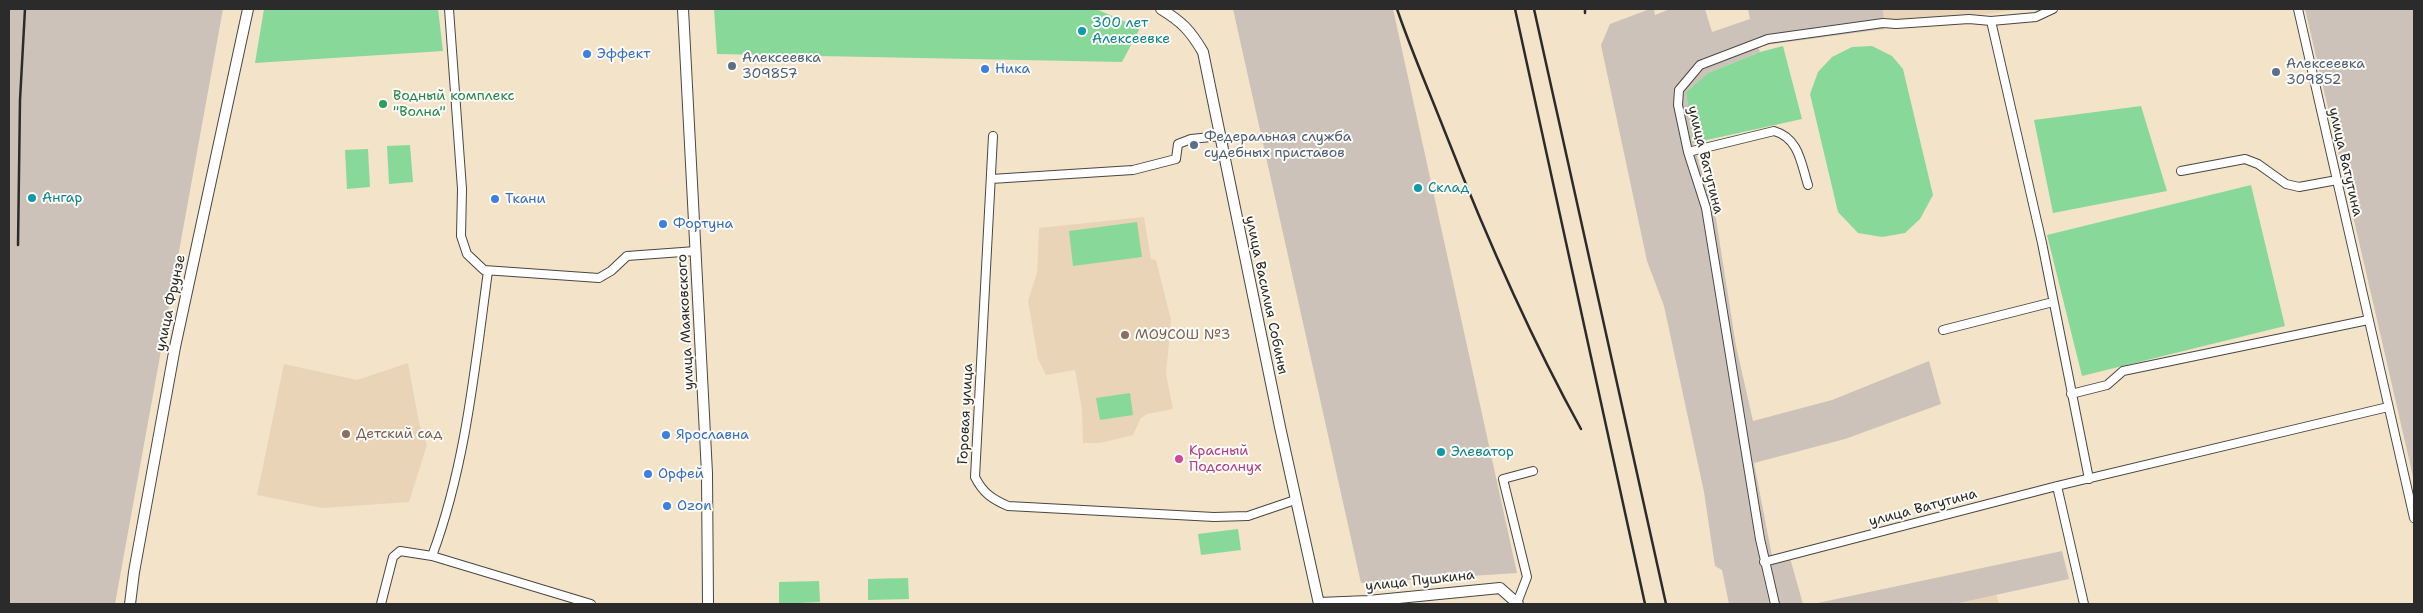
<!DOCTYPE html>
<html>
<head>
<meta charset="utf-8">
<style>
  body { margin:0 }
  #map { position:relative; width:2423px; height:613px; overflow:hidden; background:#f3e3c9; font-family:"Shantell Sans",sans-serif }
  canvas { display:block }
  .frame { position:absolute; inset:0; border:10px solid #2b2b2b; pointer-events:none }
</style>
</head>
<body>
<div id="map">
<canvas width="2423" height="613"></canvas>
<div class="frame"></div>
</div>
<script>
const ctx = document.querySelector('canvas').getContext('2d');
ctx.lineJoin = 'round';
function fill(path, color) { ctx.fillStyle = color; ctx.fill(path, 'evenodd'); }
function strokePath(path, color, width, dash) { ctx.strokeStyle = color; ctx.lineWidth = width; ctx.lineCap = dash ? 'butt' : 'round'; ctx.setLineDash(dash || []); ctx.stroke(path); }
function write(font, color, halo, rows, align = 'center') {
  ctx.font = font + ' "Shantell Sans",sans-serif'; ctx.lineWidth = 4; ctx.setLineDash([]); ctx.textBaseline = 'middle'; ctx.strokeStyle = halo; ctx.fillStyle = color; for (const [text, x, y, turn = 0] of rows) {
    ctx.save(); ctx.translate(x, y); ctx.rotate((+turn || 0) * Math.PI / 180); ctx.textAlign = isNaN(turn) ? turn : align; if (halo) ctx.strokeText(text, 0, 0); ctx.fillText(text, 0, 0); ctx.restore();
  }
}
const built = new Path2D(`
  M1883,9h134l-19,4 -115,10z
  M1144,217l7,42 5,1 15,60 -5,54 7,35 -26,5 -6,4 -8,17 -33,8h-17l-1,-33 -7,-40 -29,5 -8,-16 -10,-58 9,-28 2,-45z
  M408,363l11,60 8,22 -18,57 -87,6 -65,-13 27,-131 73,16z
  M1996,594l3,10h-45z`);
const industrial = new Path2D(`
  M9,9h214l-108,595h-106z
  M1233,9h160l124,564 -156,10z
  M1650,9h4l1,6 15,-6h35l7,23 38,-13 -2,-10h135l1,20 -126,17 2,6 -52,21 -22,19 7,51 23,76 20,127 17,75 79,-21 97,-39 12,43 -96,35 -91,24 18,93 16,-5 15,53h-74l-7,-34 -7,-4 -11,-74 -40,-186 -17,-45 -46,-216 9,-21z
  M2305,9h109v472l-39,-170z
  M2062,551l7,28 -115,25h-141z`);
const green = new Path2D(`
  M264,9h174l5,42 -188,12z
  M714,9h382l44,19 -18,34 -405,-8z
  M1783,46l19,73 -109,24 -7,-51 22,-19 52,-21z
  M1872,46l20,10 11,13 30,126 -13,24 -15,14 -23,4 -24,-4 -20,-21 -28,-118 8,-22 14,-15 20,-10z
  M2141,106l26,85 -114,22 -19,-93z
  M410,145l3,37 -24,2 -2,-38z
  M368,149l2,38 -23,2 -2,-39z
  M2251,185l34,141 -203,50 -35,-141z
  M1137,222l5,35 -69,9 -4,-35z
  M1130,393l3,22 -33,5 -4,-22z
  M1238,529l3,21 -40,5 -3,-21z
  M908,578l1,21 -41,1v-21z
  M819,581l1,21 -41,2v-22z`);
const minor = new Path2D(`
  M449,9l13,180 -1,47 6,18 17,16 115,8 12,-7 16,-15 69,-5
  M2298,9l116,509
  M1991,21l51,222 47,236
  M993,136l-18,341c8,16 17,22 33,29l206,11 34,-1 47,-16
  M1688,152l86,-21c25,7 27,32 34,54
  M2181,171l64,-12 13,5 28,20 13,3 38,-7
  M991,179l142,-9 43,-11 2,-15 13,-5 30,-3
  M1943,330l110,-28
  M2071,394l36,-9 16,-14 245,-51
  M2057,486l27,118
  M432,556c34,-91 43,-190 56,-285
  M1764,562l293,-76 331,-79
  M1517,603l10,-26 -24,-98 30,-8
  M381,604l12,-47 7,-6 32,5 159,48
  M1775,604l-15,-65 -54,-331 -18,-56 -10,-47 1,-15 21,-25 68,-26 115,-16 13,1 73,-5 22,2 45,-4 17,-8`);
const tertiary = new Path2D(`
  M683,9l24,464 1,131
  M1161,9c21,13 29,21 42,43l77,375 39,177
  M1319,603l49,-2 132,-13 18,16
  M130,604l4,-32 41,-225 73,-338`);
const rail = new Path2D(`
  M1397,9c14,41 32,82 48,123 40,102 83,201 136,297
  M1515,9l130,595
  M1534,9l132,595
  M1585,9v4
  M18,245l2,-145 5,-91`);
const markers = [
  [1082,31,5,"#0f9aa8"],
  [587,54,5,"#3f7fe0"],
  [732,66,5,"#5c6f8a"],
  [985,69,5,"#3f7fe0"],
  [2276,72,5,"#5c6f8a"],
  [383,104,5,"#2e9e5b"],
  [1194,145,5,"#5c6f8a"],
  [1418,188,5,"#0f9aa8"],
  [32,198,5,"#0f9aa8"],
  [495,199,5,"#3f7fe0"],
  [663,224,5,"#3f7fe0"],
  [1125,335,5,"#8d6e63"],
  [346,434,5,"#8d6e63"],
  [666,435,5,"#3f7fe0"],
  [1441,452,5,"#0f9aa8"],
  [1179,459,5,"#d1479c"],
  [648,474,5,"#3f7fe0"],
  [667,506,5,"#3f7fe0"]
];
const cultureNames = [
  ["300 лет",1092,23],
  ["Алексеевке",1092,39],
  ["Склад",1428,188],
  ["Ангар",42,198],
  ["Элеватор",1451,452]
];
const shopNames = [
  ["Эффект",597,54],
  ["Ника",995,69],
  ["Ткани",505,199],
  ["Фортуна",673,224],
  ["Ярославна",676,435],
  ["Орфей",658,474],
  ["Ozon",677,506]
];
const serviceNames = [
  ["Алексеевка",742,58],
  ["309857",742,74],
  ["Алексеевка",2286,64],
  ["309852",2286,80],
  ["Федеральная служба",1204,137],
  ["судебных приставов",1204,153]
];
const leisureNames = [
  ["Водный комплекс",393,96],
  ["\"Волна\"",393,112]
];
const streetNames = [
  ["улица Ватутина",1705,160,76],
  ["улица Ватутина",2345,162,77],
  ["улица Василия Собины",1266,295,78],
  ["улица Фрунзе",171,303,-78],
  ["улица Маяковского",686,322,-93],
  ["Горовая улица",966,414,-87],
  ["улица Ватутина",1923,508,-15],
  ["улица Пушкина",1420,581,-6]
];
const educationNames = [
  ["МОУСОШ №3",1135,335],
  ["Детский сад",356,434]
];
const hotelNames = [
  ["Красный",1189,451],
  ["Подсолнух",1189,467]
];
fill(built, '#e9d4b8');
fill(industrial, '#ccc2b9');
fill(green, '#88d999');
strokePath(minor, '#494743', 10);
strokePath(tertiary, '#494743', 12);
strokePath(minor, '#fff', 8);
strokePath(tertiary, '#fff', 10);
strokePath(rail, '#2b2b2b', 2.5);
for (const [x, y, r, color] of markers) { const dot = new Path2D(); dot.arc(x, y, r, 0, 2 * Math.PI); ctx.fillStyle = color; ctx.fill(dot); strokePath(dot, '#fdfcf7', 2); }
write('14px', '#0d838f', '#fdfcf7', cultureNames, 'left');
write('14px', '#366cbe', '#fdfcf7', shopNames, 'left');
write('14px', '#4e5e75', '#fdfcf7', serviceNames, 'left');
write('14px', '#27864d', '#fdfcf7', leisureNames, 'left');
write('14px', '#2b2b2b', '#fdfcf7', streetNames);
write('14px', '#785e54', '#fdfcf7', educationNames, 'left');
write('14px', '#b23c85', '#fdfcf7', hotelNames, 'left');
</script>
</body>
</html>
